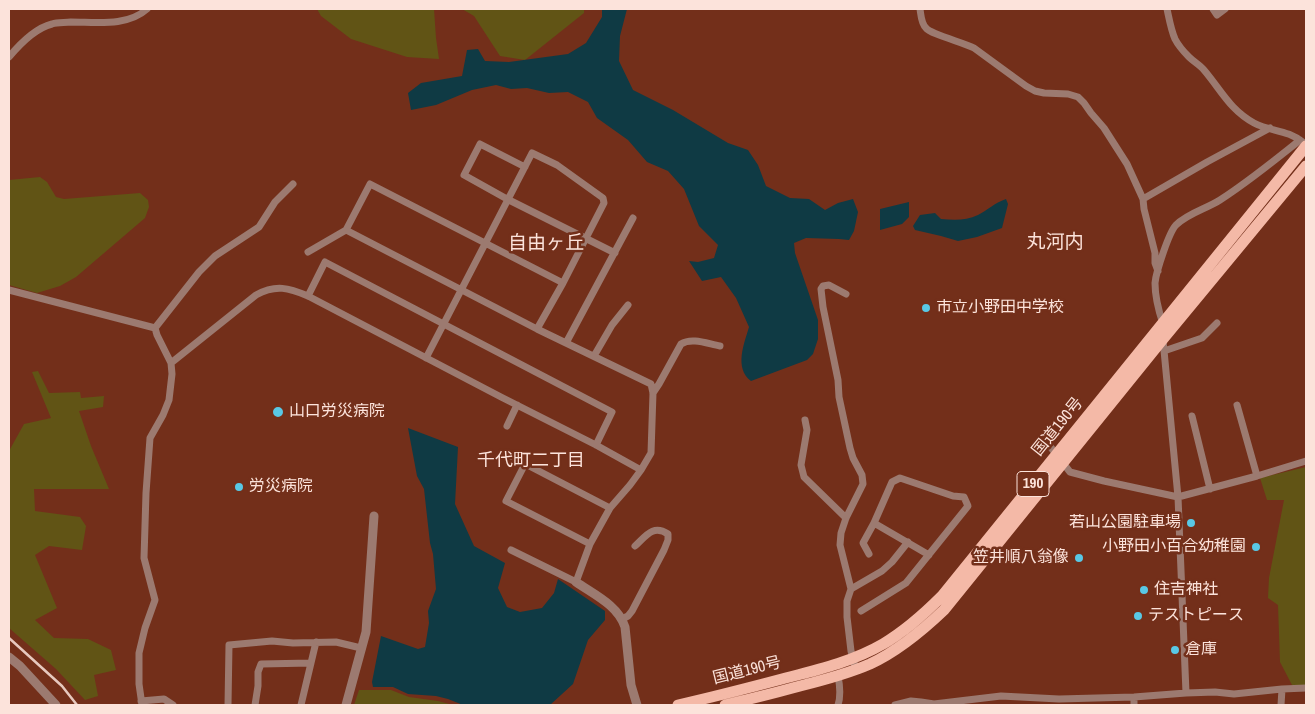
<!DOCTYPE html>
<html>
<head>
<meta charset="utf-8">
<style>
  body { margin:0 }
  #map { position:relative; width:1315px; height:714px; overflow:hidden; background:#732f1a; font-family:"Archivo Narrow",sans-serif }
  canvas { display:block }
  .frame { position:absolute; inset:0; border:10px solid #fce3db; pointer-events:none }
</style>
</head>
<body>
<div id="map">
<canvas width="1315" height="714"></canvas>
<div class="frame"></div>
</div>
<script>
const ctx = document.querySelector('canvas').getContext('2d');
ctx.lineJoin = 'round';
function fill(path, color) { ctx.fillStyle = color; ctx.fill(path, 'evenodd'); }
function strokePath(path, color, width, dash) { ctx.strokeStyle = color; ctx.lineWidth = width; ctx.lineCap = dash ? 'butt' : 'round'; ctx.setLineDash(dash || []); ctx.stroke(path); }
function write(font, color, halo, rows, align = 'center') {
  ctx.font = font + ' "Archivo Narrow","Noto Sans JP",sans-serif'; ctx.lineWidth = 5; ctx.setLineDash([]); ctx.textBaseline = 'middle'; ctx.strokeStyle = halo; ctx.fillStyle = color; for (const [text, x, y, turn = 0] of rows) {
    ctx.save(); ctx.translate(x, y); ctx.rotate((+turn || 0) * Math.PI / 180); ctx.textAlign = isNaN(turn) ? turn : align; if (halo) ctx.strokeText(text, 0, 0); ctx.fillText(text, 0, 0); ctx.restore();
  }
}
const green = new Path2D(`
  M317,9h117l2,29 3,21 -32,-2 -56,-18 -30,-23z
  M462,9h122v4l-59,47 -25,-4 -26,-40z
  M40,177l7,5 9,15 8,2 76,-6 8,7 1,7 -4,11 -69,59 -16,9 -23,7 -28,-8v-105z
  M38,371l11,22 31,-1 1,6 23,-2 -1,11 -24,4 12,35 18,43h-75l1,22 45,6 6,9 -4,24 -33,-4 -14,9 22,53 -22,12 19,18 34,1 23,11 5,20 -22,5 4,21 -13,4 -29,-31 -47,-41v-177l15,-27 27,-6 -19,-46z
  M1306,467v218h-14l-12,-23 -2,-57 -10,-7 1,-20 15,-78h-17l-7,-22z
  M359,690h32l18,7 29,4 15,4h-99z`);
const water = new Path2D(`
  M602,9h25l-7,27 -1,25 14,29 40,20 55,33 20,7 10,15 8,21 24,12 19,1 16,11 13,-7 15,-4 5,13 -4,19 -5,9 -10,-1 -33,-1 -12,5 1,10 23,67v19l-5,15 -6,6 -56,21c-17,-13 -7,-37 -2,-54l-13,-29 -15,-21 -19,4 -13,-20 9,1 16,-4 4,-13 -19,-19 -15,-37 -16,-18 -21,-9 -19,-22 -31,-22 -9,-16 -20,-10 -19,1 -22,-5 -16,1 -15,-4 -24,5 -36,15 -25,5 -3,-17 13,-10 41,-7 5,-26 11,-1 7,12 24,1 59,-8 18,-11 16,-26z
  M1006,199l2,5 -6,24 -25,9 -19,4 -17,-5 -26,-6 -2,-4 7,-11 15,-2 6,6c12,1 25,2 37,-4 10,-5 16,-12 28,-16z
  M909,202v15l-7,7 -22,6v-21z
  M408,428l50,19 -3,57 19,42 31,17 -7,25 9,19 13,5 22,-4 12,-15 4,-14 47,32v9l-17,20 -15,44 -23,21h-87l-15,-6 -12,-3 -28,-2 -15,-7h-20l-1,-5 9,-46 37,13 7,-2 4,-24 -1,-12 8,-22 -3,-35 -3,-11 -6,-54 -7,-13z`);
const minor = new Path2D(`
  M920,9c1,6 1,14 6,19 4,6 39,15 48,20l52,38 9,5 9,2 24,1 10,3 6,6 7,10 13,15 23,36 16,35 1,10 11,44v10l3,8
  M1167,9c2,9 4,21 8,30 3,6 9,13 14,18 5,5 11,8 15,13 17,20 26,40 50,53 17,9 33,6 50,20
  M1213,9l4,6 8,-6
  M9,57c10,-12 27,-29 43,-33 6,-2 13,-1 19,-2 25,0 56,5 76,-13
  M525,167l-45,-23 -16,31 43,24 108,54
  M1143,199l64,-37 63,-34
  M346,230l191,99 114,55 2,9 -2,60 -10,17 -11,15 -20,23 -20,36 -14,38 -65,-32
  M308,252l38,-22 24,-46 193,99
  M9,290l146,38
  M846,294l-17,-9 -6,1 -2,3 2,18 15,73 1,17 11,51 3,10 9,17 1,9 -17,34 -5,15 -1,12 11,44 -4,12v16l4,34 5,19
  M308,296l17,-34 287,150 -16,33
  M1163,324c-4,-12 -8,-29 -8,-41 1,-11 14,-51 21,-58 12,-12 30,-16 44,-25 28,-18 54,-39 80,-60
  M155,328l44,-56 16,-16 44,-29 16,-25 18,-18
  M1163,340l15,157 8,196
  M566,343l67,-125
  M1164,351l38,-13 15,-15
  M594,356l18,-31 16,-20
  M426,358l106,-205 25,12 46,33 1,5 -41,80 -26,46
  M171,363l85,-68c20,-11 33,-7 52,1l193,101 95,48 45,25
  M653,393l6,-9 22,-40c11,-7 27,0 39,2
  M1237,405l20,71
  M1192,416l18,73
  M805,420l2,10 -6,35 3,12 42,41
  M507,426l10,-21
  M1049,445l21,27 34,9 74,16 79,-21 49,-15
  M510,456l100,52
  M525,464l-19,37 84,43
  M874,523l55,32
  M851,589l31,-18 10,-9 16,-20
  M861,611l45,-28 62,-77 -4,-9 -11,-1 -53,-18 -8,4 -18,41 -11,20 6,11
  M622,619l6,-3 4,-5 32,-61 4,-10v-6c-15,-10 -22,2 -33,12
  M141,701l23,-2 9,6
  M142,705l-3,-21v-31l6,-25 10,-28 -11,-42 2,-65 4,-55 13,-23 6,-15 3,-26 -1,-11 -14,-28 -2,-7
  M228,705l1,-60 43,-4 21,2 43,-1 25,6
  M255,705l3,-19v-14l3,-8 50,-1
  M301,705l15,-63
  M838,705c3,-9 2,-19 0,-29
  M895,705l16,-4 10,1 13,2 67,-8 58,3 75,-2 52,-4 29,-1 19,2 48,-5 24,-1
  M1134,705v-8
  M1281,705l1,-16`);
const tertiary = new Path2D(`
  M576,582c17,12 42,23 49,45l6,58 6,20
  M9,657l11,9 36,39
  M346,705l20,-73 8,-116`);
const trunk = new Path2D(`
  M678,705c35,-8 70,-17 104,-26 35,-9 70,-17 101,-35 22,-13 41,-30 59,-48l364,-450
  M725,705c25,-6 50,-12 75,-19 24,-6 47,-12 70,-22 28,-13 52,-33 74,-54l219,-271 143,-173`);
const rail = new Path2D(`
  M9,638l53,48 15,19`);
const markers = [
  [926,308,5,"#59c8e5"],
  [278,412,6,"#59c8e5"],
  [239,487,5,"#59c8e5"],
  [1191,523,5,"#59c8e5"],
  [1256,547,5,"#59c8e5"],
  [1079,558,5,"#59c8e5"],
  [1144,590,5,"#59c8e5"],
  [1138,616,5,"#59c8e5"],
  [1175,650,5,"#59c8e5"]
];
const shields = [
  [1033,484,32]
];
const shieldNames = [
  ["190",1033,484]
];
const poiNames = [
  ["市立小野田中学校",936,308],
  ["山口労災病院",289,412],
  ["労災病院",249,487],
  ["若山公園駐車場",1181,523,"right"],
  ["小野田小百合幼稚園",1246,547,"right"],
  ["笠井順八翁像",1069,558,"right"],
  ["住吉神社",1154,590],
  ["テストピース",1148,616],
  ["倉庫",1185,650]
];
const streetNames = [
  ["国道190号",1058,427,-51],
  ["国道190号",747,671,-14]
];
const neighbourhoodNames = [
  ["千代町二丁目",531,461]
];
const quarterNames = [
  ["丸河内",1055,243],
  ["自由ヶ丘",546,244]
];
fill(green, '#615415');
fill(water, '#0f3a44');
strokePath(minor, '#9c7a70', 7);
strokePath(tertiary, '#9c7a70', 9);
strokePath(trunk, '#f4b9a7', 11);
strokePath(rail, '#e7c8be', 2.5);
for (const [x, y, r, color] of markers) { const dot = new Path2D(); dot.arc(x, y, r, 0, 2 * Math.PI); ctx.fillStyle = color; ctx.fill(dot); strokePath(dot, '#732f1a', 2); }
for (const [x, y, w] of shields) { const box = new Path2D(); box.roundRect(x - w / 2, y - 12.5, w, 25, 4); ctx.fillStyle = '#732f1a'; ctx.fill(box); strokePath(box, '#fce3db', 1); }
write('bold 15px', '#fce3db', null, shieldNames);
write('16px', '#fce3db', '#732f1a', poiNames, 'left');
write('16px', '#fce3db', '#732f1a', streetNames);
write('18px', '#fce3db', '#732f1a', neighbourhoodNames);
write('19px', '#fce3db', '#732f1a', quarterNames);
</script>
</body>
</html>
